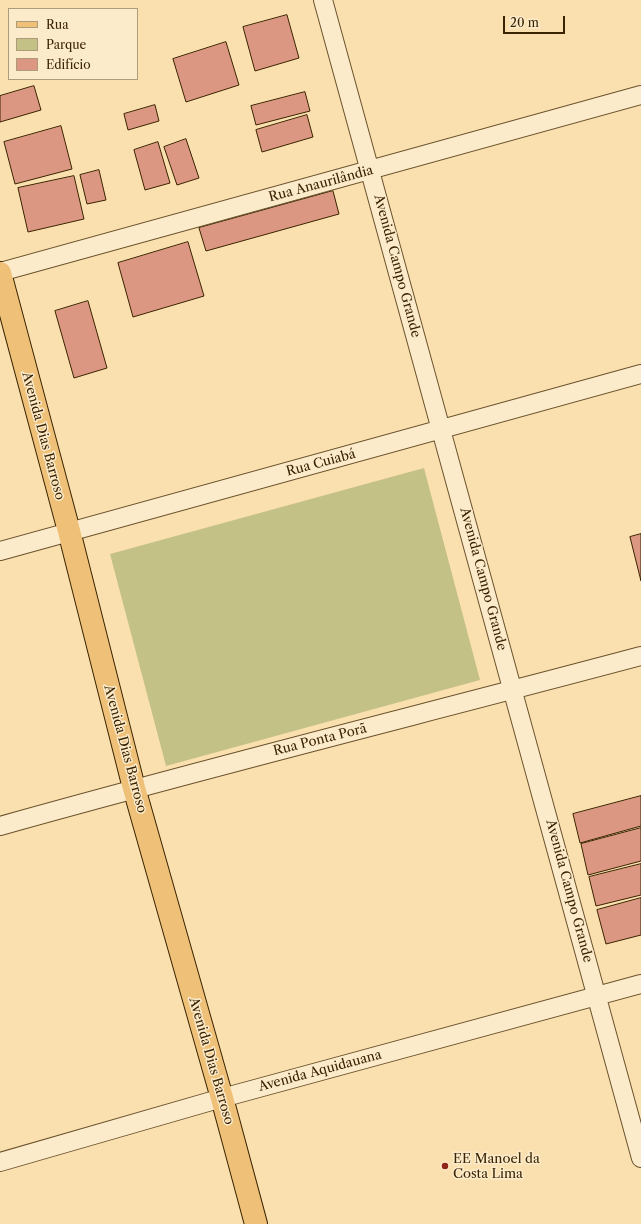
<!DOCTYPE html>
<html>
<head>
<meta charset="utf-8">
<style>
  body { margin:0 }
  #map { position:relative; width:641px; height:1224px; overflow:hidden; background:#fbe0af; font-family:"Libre Caslon Text",serif }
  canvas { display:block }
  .legend { position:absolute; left:8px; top:8px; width:130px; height:72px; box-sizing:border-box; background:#fcebcb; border:1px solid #ae9b7a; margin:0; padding:5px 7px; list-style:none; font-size:12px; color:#3a2300 }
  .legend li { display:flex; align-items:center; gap:8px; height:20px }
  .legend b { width:20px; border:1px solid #ae9b7a }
  .scale { position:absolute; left:503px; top:16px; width:62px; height:18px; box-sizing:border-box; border:2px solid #3a2300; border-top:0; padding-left:5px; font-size:12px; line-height:14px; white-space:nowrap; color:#3a2300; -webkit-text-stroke:3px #fcebcb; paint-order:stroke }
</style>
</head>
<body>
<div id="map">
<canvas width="641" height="1224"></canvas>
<ul class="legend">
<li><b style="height:5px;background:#eec078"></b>Rua</li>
<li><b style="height:11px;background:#c4c187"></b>Parque</li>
<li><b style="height:11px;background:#dc9783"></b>Edifício</li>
</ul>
<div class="scale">20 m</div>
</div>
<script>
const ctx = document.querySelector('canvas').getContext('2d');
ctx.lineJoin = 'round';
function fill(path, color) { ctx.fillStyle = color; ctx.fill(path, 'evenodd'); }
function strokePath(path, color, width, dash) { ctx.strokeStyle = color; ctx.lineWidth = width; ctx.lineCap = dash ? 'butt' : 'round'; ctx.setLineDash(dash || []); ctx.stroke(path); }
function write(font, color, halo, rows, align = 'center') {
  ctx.font = font + ' "Libre Caslon Text",serif'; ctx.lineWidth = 3; ctx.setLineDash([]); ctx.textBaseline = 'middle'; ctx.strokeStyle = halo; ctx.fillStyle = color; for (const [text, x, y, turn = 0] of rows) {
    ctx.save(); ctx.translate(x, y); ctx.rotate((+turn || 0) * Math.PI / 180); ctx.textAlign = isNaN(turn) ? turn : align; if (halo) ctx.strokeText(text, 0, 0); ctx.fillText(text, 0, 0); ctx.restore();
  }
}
const green = new Path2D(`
  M424,468l56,212 -314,86 -56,-212z`);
const building = new Path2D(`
  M287,15l12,43 -44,13 -12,-44z
  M226,42l13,43 -53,17 -13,-43z
  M34,86l7,24 -41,12v-26z
  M305,92l5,19 -54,14 -5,-19z
  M155,105l4,16 -31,9 -4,-16z
  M307,115l6,22 -51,15 -6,-22z
  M61,126l11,43 -57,15 -11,-42z
  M186,139l13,39 -22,7 -13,-38z
  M158,142l12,41 -25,7 -11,-40z
  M99,170l7,30 -19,4 -7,-29z
  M74,176l10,43 -56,13 -10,-44z
  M333,191l6,23 -133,37 -7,-23z
  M188,242l16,54 -71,21 -15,-54z
  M88,301l19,67 -33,10 -19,-67z
  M641,534v47l-11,-44z
  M641,796v30l-61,17 -7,-29z
  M641,828v33l-53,14 -7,-31z
  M641,864v31l-45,11 -7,-29z
  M641,898v37l-35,9 -9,-34z`);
const street = new Path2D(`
  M323,0l318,1158
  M0,272l641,-177
  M0,551l641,-177
  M0,826c213,-60 427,-113 641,-170
  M0,1162l222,-64 419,-114`);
const primary = new Path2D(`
  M0,273l69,258 65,257 88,310 34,126`);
const markers = [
  [445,1166,4,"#8f2418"]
];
const streetNames = [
  ["Rua Anaurilândia",321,184,-15],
  ["Avenida Campo Grande",397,266,75],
  ["Avenida Dias Barroso",43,436,75],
  ["Rua Cuiabá",321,463,-15],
  ["Avenida Campo Grande",483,579,75],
  ["Rua Ponta Porã",320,740,-14],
  ["Avenida Dias Barroso",125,749,75],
  ["Avenida Campo Grande",569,891,75],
  ["Avenida Dias Barroso",211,1061,74],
  ["Avenida Aquidauana",320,1071,-15]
];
const poiNames = [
  ["EE Manoel da",453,1159],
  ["Costa Lima",453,1174]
];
fill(green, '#c4c187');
fill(building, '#dc9783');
strokePath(building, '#3a2300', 1);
strokePath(street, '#6a522c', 20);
strokePath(primary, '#3a2300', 24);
strokePath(street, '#fcebcb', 18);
strokePath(primary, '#eec078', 22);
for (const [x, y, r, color] of markers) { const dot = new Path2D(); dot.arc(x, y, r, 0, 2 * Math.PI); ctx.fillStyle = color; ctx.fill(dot); strokePath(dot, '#fcebcb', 1.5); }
write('13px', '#3a2300', '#fcebcb', streetNames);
write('13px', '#3a2300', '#fcebcb', poiNames, 'left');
</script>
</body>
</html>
